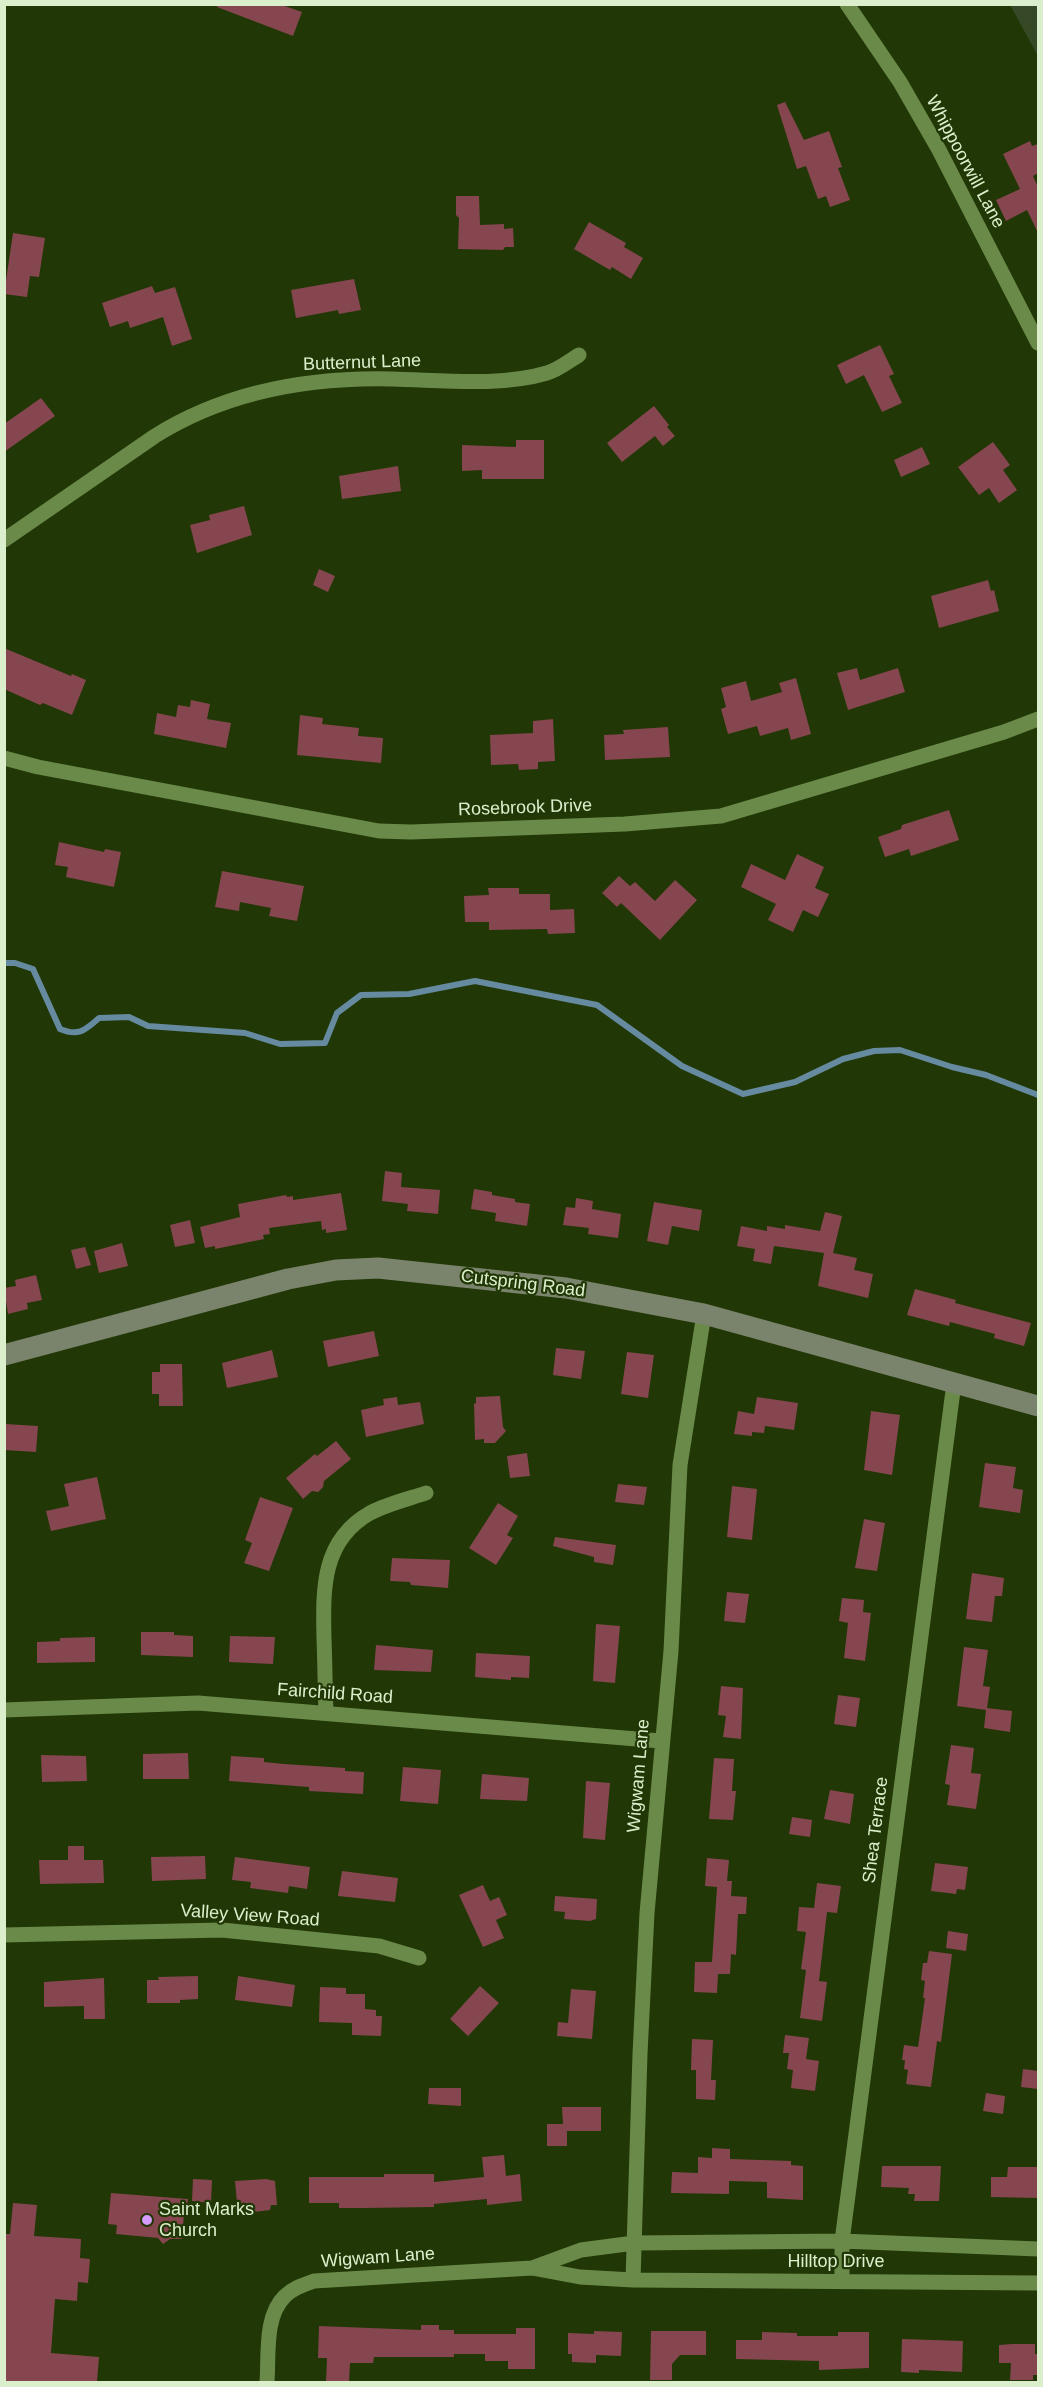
<!DOCTYPE html>
<html>
<head>
<meta charset="utf-8">
<style>
  body { margin:0 }
  #map { position:relative; width:1043px; height:2387px; overflow:hidden; background:#213705; font-family:Helvetica,sans-serif }
  canvas { display:block }
  .frame { position:absolute; inset:0; border:6px solid #dcefcd; pointer-events:none }
</style>
</head>
<body>
<div id="map">
<canvas width="1043" height="2387"></canvas>
<div class="frame"></div>
</div>
<script>
const ctx = document.querySelector('canvas').getContext('2d');
ctx.lineJoin = 'round';
function fill(path, color) { ctx.fillStyle = color; ctx.fill(path, 'evenodd'); }
function strokePath(path, color, width, dash) { ctx.strokeStyle = color; ctx.lineWidth = width; ctx.lineCap = dash ? 'butt' : 'round'; ctx.setLineDash(dash || []); ctx.stroke(path); }
function write(font, color, halo, rows, align = 'center') {
  ctx.font = font + ' Helvetica,sans-serif'; ctx.lineWidth = 4.5; ctx.setLineDash([]); ctx.textBaseline = 'middle'; ctx.strokeStyle = halo; ctx.fillStyle = color; for (const [text, x, y, turn = 0] of rows) {
    ctx.save(); ctx.translate(x, y); ctx.rotate((+turn || 0) * Math.PI / 180); ctx.textAlign = isNaN(turn) ? turn : align; if (halo) ctx.strokeText(text, 0, 0); ctx.fillText(text, 0, 0); ctx.restore();
  }
}
const green = new Path2D(`
  M1010,5h28v51z`);
const stream = new Path2D(`
  M4,963h11l18,6 27,60c19,8 25,1 39,-11l30,-1 19,9 97,7 35,11 45,-1 12,-30 24,-18 48,-1 66,-13 122,24 85,61 61,28 52,-12 48,-23 31,-8 26,-1 52,17 34,8 52,20`);
const building = new Path2D(`
  M217,4h62l23,8 -9,24 -76,-29z
  M785,102l19,38 25,-9 13,36 -4,1 12,32 -20,7 -4,-11 -8,3 -12,-33 -9,3 -20,-64z
  M1030,141l2,5 6,-2v29l-5,3 5,11v46l-11,-23 -21,11 -10,-21 24,-11 -17,-35z
  M456,196h23l1,29 24,-1v5l9,-1 1,19h-9l-2,3 -45,-1 1,-31 -3,-3z
  M589,222l37,21 -2,4 19,11 -12,21 -19,-12 -2,3 -36,-21z
  M13,233l32,5 -6,39 -9,-1 -3,21 -23,-3z
  M354,279l7,31 -22,4 -1,-4 -42,8 -5,-28z
  M152,286l3,7 20,-6 17,52 -20,7 -9,-29 -33,11 -2,-7 -18,6 -8,-24z
  M880,345l14,29 -5,2 13,27 -20,9 -18,-37 -18,9 -9,-19z
  M41,398l14,18 -51,36v-28z
  M654,406l15,19 -2,2 8,9 -12,10 -8,-10 -33,26 -15,-19z
  M516,440h28v39h-62v-9l-20,1v-26l54,2z
  M993,442l17,23 -7,5 14,20 -18,13 -10,-15 -10,7 -21,-28z
  M922,447l8,17 -29,13 -7,-17z
  M398,466l3,25 -59,8 -3,-23z
  M244,506l8,29 -55,18 -7,-28 20,-5 -1,-5z
  M319,569l16,7 -7,16 -15,-7z
  M988,580l3,11 3,-1 5,21 -60,17 -8,-32z
  M4,648l67,28 1,-2 14,6 -14,35 -29,-12 -3,2 -36,-16z
  M857,668l3,12 38,-12 7,24 -57,18 -11,-37z
  M796,678l15,56 -20,6 -3,-12 -28,8 -3,-10 -29,8 -7,-25 5,-2 -5,-19 25,-7 5,20 31,-9 -3,-9z
  M191,700l19,4 -3,15 24,4 -5,25 -72,-14 3,-21 19,4 2,-12 12,2z
  M300,715l23,3 -1,6 37,4 -1,8 25,2 -2,25 -84,-8z
  M553,719l2,42 -17,1v7l-19,1 -1,-6 -27,1 -1,-30 43,-2v-12z
  M668,727l2,30 -65,3 -1,-25 20,-1 -1,-4z
  M949,810l10,30 -48,16 -2,-7 -24,8 -7,-20 23,-8 1,-4z
  M59,842l45,10 1,-3 16,3 -7,35 -48,-10 2,-10 -13,-2z
  M797,854l27,13 -9,21 14,6 -11,23 -15,-7 -10,22 -25,-12 8,-16 -35,-17 10,-23 34,16z
  M222,871l82,15 -7,35 -28,-5 2,-8 -31,-6 -1,9 -24,-4z
  M619,876l11,10 5,-4 20,19 20,-21 22,20 -37,40 -39,-37 -4,4 -15,-14z
  M488,888h31v6h31v16l24,-1 1,24 -27,1 -1,-5 -58,1v-8h-24l-1,-26 25,-1z
  M385,1171l17,2 -1,14 39,3 -2,24 -31,-3 1,-7 -26,-3z
  M474,1189l18,3v3l23,4v3l15,2 -3,22 -32,-5 1,-8 -25,-4z
  M341,1193l6,37 -21,3v-4l-4,1 -1,-9 -52,7 1,6 -7,1 1,4 -49,10v-3l-10,2 -5,-21 40,-10 -2,-13 48,-9 1,2 6,-1v4z
  M576,1198l17,3 -1,8 29,5 -3,24 -30,-4 1,-6 -26,-3 3,-18 9,1z
  M654,1202l48,8 -3,21 -27,-5 -4,19 -21,-4z
  M825,1212l17,4 -9,37 24,5 -3,12 19,4 -5,24 -50,-12 6,-33 -50,-7 -3,18 -18,-3 2,-12 -18,-3 4,-20 26,5v-5l18,3v-4l35,6z
  M190,1220l5,23 -20,4 -5,-22z
  M122,1243l6,23 -29,7 -5,-22z
  M85,1247l6,18 -15,4 -5,-19z
  M36,1275l6,25 -15,3 1,6 -20,5 -4,-26 12,-2 -1,-6z
  M915,1289l41,11 -1,3 76,20 -7,23 -30,-8 1,-4 -45,-12 -1,4 -42,-11z
  M374,1331l5,25 -51,11 -5,-26z
  M556,1348l29,3 -4,28 -28,-4z
  M272,1350l6,27 -51,11 -5,-25z
  M627,1352l27,3 -6,43 -27,-4z
  M160,1364h22l1,42h-24v-12h-7v-22h8z
  M500,1396l3,31 3,4 -11,12h-11v-4l-9,1 -1,-36 2,-1v-6z
  M397,1397l1,8 22,-3 4,22 -58,13 -5,-27 23,-5 -1,-6z
  M757,1397l41,6 -4,27 -29,-4 -1,7 -12,-1v4l-18,-2 4,-23 16,3z
  M871,1411l29,4 -8,60 -28,-5z
  M5,1424l33,2 -2,26 -32,-2z
  M336,1441l15,18 -27,22 -1,6 -5,5 -6,-1 -9,8 -17,-21 29,-24 2,2z
  M527,1453l3,23 -20,2 -3,-22z
  M985,1463l31,4 -3,21 10,2 -3,23 -41,-6z
  M97,1477l9,42 -55,12 -5,-20 23,-5 -5,-22z
  M618,1484l29,3 -3,18 -29,-3z
  M732,1486l25,3 -5,51 -25,-3z
  M260,1497l33,11 -24,63 -25,-8 8,-20 -7,-3z
  M498,1503l20,13 -11,19 6,3 -17,27 -27,-17z
  M864,1519l21,4 -8,48 -22,-3z
  M555,1537l61,8 -3,20 -19,-3v-5l-41,-11z
  M392,1558l58,2 -2,28 -37,-3 -1,-3 -20,-1z
  M972,1573l32,5 -2,18h-7l-3,26 -26,-3z
  M727,1592l22,2 -4,29 -21,-2z
  M842,1598l22,2 -1,12 8,1 -6,48 -21,-3 4,-35 -9,-2z
  M596,1624l24,2 -5,57 -22,-2z
  M141,1632h33v3l19,1v21l-52,-2z
  M230,1636l45,1 -2,27 -44,-2z
  M95,1637v25l-58,1v-21l23,-1v-3z
  M376,1645l57,5 -2,22 -57,-2z
  M964,1647l24,3 -5,36 7,1 -3,21 25,3 -2,21 -26,-4 2,-18 -29,-4z
  M476,1653l54,3 -1,22 -18,-1v3l-36,-3z
  M721,1686l22,2 -2,51 -18,-2 3,-21 -8,-1z
  M838,1695l22,3 -4,29 -22,-3z
  M951,1745l23,3 -3,25 10,1 -5,35 -29,-4 3,-20 -5,-1z
  M188,1753l1,26h-46v-25z
  M41,1755l45,1 1,25 -45,1z
  M231,1756l33,2v4l20,2 61,4v3l19,1 -1,22 -54,-3v-4l-80,-6z
  M714,1758l20,1 -2,32h4l-3,29 -24,-1z
  M403,1767l38,3 -3,34 -38,-3z
  M482,1774l47,4 -2,23 -47,-2z
  M586,1781l24,2 -5,57 -22,-2z
  M830,1790l24,4 -4,30 -26,-5z
  M792,1817l20,3 -2,17 -21,-3z
  M68,1846h16v14h19l1,23 -64,1 -1,-24h29z
  M205,1856l1,23 -54,2 -1,-24z
  M235,1857l75,10 -3,22 -18,-3 -1,7 -38,-5 1,-6 -19,-2z
  M707,1858l22,2 -2,21h5l-1,15 16,1 -1,17h-8l-2,41 -5,-1 -1,20h-12l-1,19 -23,-1 1,-30h17l5,-75 -12,-1z
  M935,1863l33,4 -3,23 -8,-1 -1,5 -25,-3z
  M342,1871l56,7 -3,24 -57,-6z
  M817,1883l24,3 -4,27 -10,-1 -8,69 8,1 -5,39 -22,-3 6,-48 -5,-1 5,-37 -9,-1 2,-24 15,1z
  M483,1885l7,16 9,-4 8,18 -11,5 8,18 -21,9 -24,-52z
  M555,1896l42,3 -1,20 -6,2 -26,-2 1,-7 -11,-1z
  M948,1931l20,3 -2,17 -20,-3z
  M929,1951l23,3 -11,88 -4,-1 -6,46 -25,-3 2,-14 -4,-1 1,-9h-3l2,-15 14,2 7,-49h-2l2,-17 -4,-1 2,-17h4z
  M198,1976v23l-18,1v3h-33v-23h12l-1,-3z
  M238,1976l57,9 -3,22 -57,-7z
  M104,1978l1,41h-21v-13l-40,1v-25z
  M480,1986l19,17 -31,33 -18,-17z
  M320,1987l26,1v6h19v15l11,1v6h6l-1,20 -29,-1v-12l-33,-1z
  M571,1989l25,2 -4,48 -35,-3 1,-14 10,1z
  M785,2035l24,3 -3,21 13,2 -4,30 -24,-3 2,-18 -6,-1 2,-16h-6z
  M692,2039l21,1 -2,40h5l-1,20 -19,-1v-29h-5z
  M1023,2069l15,2v18l-17,-2z
  M429,2088h32v18l-33,-2z
  M986,2093l19,3 -2,18 -20,-3z
  M562,2107h39v24h-34v15h-20v-22h16z
  M712,2148l18,1v10l61,2v4l12,1v34l-36,-2v-16l-38,-1v13l-58,-1 1,-21 26,1v-16l14,1z
  M504,2155l2,21 14,-2 2,27 -35,4v-6l-53,5v3l-71,1h-24v-5h-30v-26h75v-3h50v8l50,-5 -2,-20z
  M882,2166h59l-2,35h-25l1,-7h-7l1,-6 -28,-1z
  M1008,2167h30v31l-47,-1v-20h16z
  M193,2179l19,1 -1,23 -19,-2z
  M266,2179l9,2 2,24h-6l-1,5 -32,4 -3,-33z
  M111,2193l77,6 -1,15h-3l-2,25h-12l-7,5 -5,-6 -42,-4 1,-9 -9,-1z
  M13,2203l24,2 -3,31 47,3 -1,19 10,1 -2,24 -10,-1 -1,19 -22,-2 -4,54 48,4 -2,25h-93l2,-88h-2v-60h6z
  M421,2325h18v5h15v4h62v-6h19v41h-27v-8h-23v-7h-31v3h-80l-1,6h-23l-1,19h-23l1,-24h-9l1,-32 102,4z
  M594,2331l28,1 -1,24 -25,-1v8l-24,-1v-8h-4v-21l26,1z
  M651,2331h55v24h-26l-8,9v16h-22z
  M762,2332l35,1v3h41v-4h31v36l-50,2v-9l-83,-2v-19h26z
  M902,2339l61,2 -1,31 -43,-2v3l-18,-1z
  M1012,2344h23v10h3v21h-5v5h-23l1,-17h-12v-18z`);
const street = new Path2D(`
  M847,4l53,78 39,68 99,193
  M4,540l151,-104c72,-45 153,-59 237,-57 49,1 108,8 155,-6 11,-3 22,-12 32,-18
  M4,758l34,9 341,64 32,1 214,-8 96,-8 283,-84 34,-13
  M4,1710l194,-7 463,38
  M326,1712c-1,-24 -1,-49 -2,-73 -1,-49 -3,-98 46,-126 17,-9 38,-14 56,-20
  M4,1935l218,-5 157,16 40,12
  M532,2268l49,-18 53,-7 208,-2 196,8
  M633,2280l7,-226 7,-141 24,-262 9,-186 24,-151
  M842,2282v-41l112,-858
  M267,2382c2,-26 -3,-66 18,-86 8,-8 18,-11 29,-15l218,-13 48,9 53,3 405,3`);
const secondary = new Path2D(`
  M4,1355l284,-76 48,-9 42,-2 188,20 138,26 334,92`);
const markers = [
  [147,2220,6,"#d59cfb"]
];
const streetNames = [
  ["Whippoorwill Lane",965,162,62],
  ["Butternut Lane",362,363,-2],
  ["Rosebrook Drive",525,808,-2],
  ["Cutspring Road",523,1284,7],
  ["Fairchild Road",335,1694,4],
  ["Wigwam Lane",639,1776,-85],
  ["Shea Terrace",876,1830,-83],
  ["Valley View Road",250,1916,4],
  ["Wigwam Lane",378,2258,-4],
  ["Hilltop Drive",836,2262]
];
const poiNames = [
  ["Saint Marks",159,2210],
  ["Church",159,2231]
];
fill(green, '#374827');
strokePath(stream, '#668a9f', 6);
fill(building, '#85464f');
strokePath(street, '#6a8a4a', 15);
strokePath(secondary, '#7a836c', 21);
for (const [x, y, r, color] of markers) { const dot = new Path2D(); dot.arc(x, y, r, 0, 2 * Math.PI); ctx.fillStyle = color; ctx.fill(dot); strokePath(dot, '#213705', 2); }
write('18px', '#dcefcd', '#213705', streetNames);
write('18px', '#dcefcd', '#213705', poiNames, 'left');
</script>
</body>
</html>
